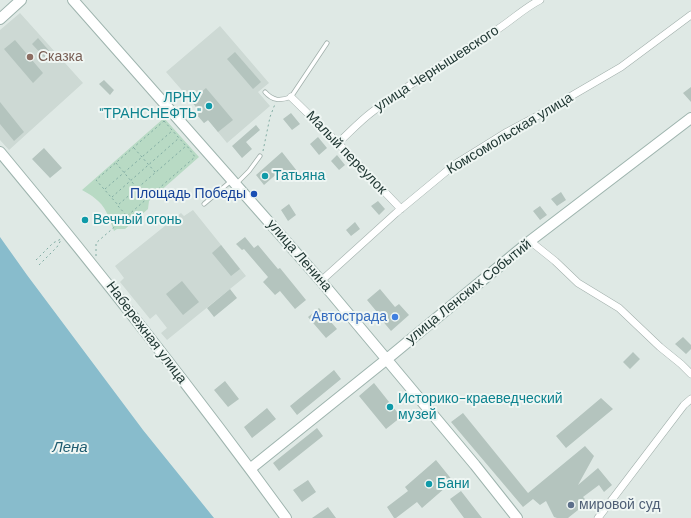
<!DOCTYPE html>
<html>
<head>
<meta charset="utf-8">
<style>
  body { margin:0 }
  canvas { display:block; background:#dfe9e5 }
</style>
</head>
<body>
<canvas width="691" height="518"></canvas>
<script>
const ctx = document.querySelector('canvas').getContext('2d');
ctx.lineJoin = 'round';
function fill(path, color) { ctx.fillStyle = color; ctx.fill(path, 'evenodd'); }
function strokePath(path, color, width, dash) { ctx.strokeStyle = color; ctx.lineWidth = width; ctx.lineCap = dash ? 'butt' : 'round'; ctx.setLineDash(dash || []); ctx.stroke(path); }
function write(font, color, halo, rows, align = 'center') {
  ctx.font = font + ' "DM Sans",sans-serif'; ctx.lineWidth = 4; ctx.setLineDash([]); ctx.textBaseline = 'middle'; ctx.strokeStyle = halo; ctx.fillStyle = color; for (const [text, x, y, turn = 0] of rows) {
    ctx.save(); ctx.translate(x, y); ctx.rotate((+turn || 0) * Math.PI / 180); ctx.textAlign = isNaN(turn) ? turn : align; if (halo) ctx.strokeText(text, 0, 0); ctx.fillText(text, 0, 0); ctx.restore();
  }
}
const built = new Path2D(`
  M20,13l63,70 -74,67 -9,-10v-110z
  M220,26l49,57 -11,9 12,14 -43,37 -19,-23 -4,3 -7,-8 3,-4 -34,-39z
  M193,210l53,66 -79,64 -6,-7 6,-5 -11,-14 -6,5 -30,-37 4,-4 -9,-12 66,-53 3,3z`);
const green = new Path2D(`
  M164,118l35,39 -50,44 -1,8 -23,20h-8l-3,2c-8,-22 -10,-29 -32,-41z`);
const water = new Path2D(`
  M0,237l27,38 116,155 71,88h-214z`);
const building = new Path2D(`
  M38,38l13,15 -6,5 -13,-14z
  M15,40l28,33 -10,10 -29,-34z
  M235,52l26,30 -8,7 -26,-30z
  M104,80l10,10 -4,5 -11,-11z
  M691,87v15l-8,-9z
  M206,88l27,32 -15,12 -10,-12 -4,3 -7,-8 3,-3 -9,-11z
  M0,102l24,30 -10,9 -14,-17z
  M291,113l9,11 -8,6 -9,-11z
  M256,125l4,5 -14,12 6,7 -10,9 -10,-12z
  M318,137l9,11 -8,7 -9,-11z
  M44,148l18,20 -12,10 -18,-19z
  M282,152l15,19 -10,8 -7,-8 -16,14 -8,-10z
  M337,155l8,10 -6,5 -8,-9z
  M561,192l5,8 -9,6 -6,-7z
  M378,201l7,8 -6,6 -8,-9z
  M289,204l7,11 -8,6 -7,-11z
  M540,206l7,9 -7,5 -7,-9z
  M355,222l5,7 -9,7 -5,-6z
  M245,237l9,11 4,-3 20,24 2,-1 26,32 -11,9 -15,-18 -5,4 -12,-13 5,-5 -24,-28 -2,1 -6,-6z
  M221,245l19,24 -9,7 -19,-23z
  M182,281l17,21 -16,13 -17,-21z
  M230,289l7,9 -23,19 -7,-9z
  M380,289l15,18 4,-3 10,11 -18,16 -10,-12 1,-1 -15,-18z
  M319,308l18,21 -11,9 -18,-21z
  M683,337l8,8v4l-5,5 -11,-10z
  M633,352l7,7 -10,10 -7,-7z
  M334,370l7,9 -44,36 -7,-9z
  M225,381l14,18 -11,8 -14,-17z
  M374,383l27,34 -15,12 -27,-33z
  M601,398l12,11 -47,39 -10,-12z
  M267,408l9,11 -24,19 -8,-11z
  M463,413l65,80 57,-47 9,10 -16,29 20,-17 14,17 -8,7 -5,-7 -16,12 5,5 -20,16h-11l-3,-1 -8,-16 -6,4 -7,-6 -10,8 -72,-85z
  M317,428l6,8 -44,35 -6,-8z
  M436,460l17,21 -31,27 -5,-6 -21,16h-2l-7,-11 21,-16 -3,-4z
  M308,480l8,12 -14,10 -9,-12z
  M461,491l21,27h-18l-14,-19z
  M328,507l8,11h-24z`);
const path = new Path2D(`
  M164,121l22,25 -68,59 -22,-25z
  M134,148l21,24
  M263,151l7,-34 5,-13
  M116,163l21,25
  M105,189l67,-58
  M112,197l67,-59
  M118,206l9,10
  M96,256v-13l99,-86 -8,-11
  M36,260l17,-17 8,-4
  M39,265l18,-18 4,-7`);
const lane = new Path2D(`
  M265,92c8,9 15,9 26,5l36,-54
  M237,183l12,-12 11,-15
  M204,204l27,-23`);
const street = new Path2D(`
  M291,97l47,46 63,66
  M338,143c11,-10 22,-22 34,-31 39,-30 82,-55 123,-81 16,-10 29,-23 45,-31
  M530,241l25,20 23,22 41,25 41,39 21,17 10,10
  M321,281l75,-68 58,-48 53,-33 30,-16 84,-49 70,-52
  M598,518l86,-113 7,-6`);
const secondary = new Path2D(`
  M73,0l248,281 154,184 42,53
  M0,19l21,-19
  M0,152c99,119 195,241 286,366
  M250,469l137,-110 143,-118 161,-123`);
const markers = [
  [30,57,4,"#8d6e63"],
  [209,106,4,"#0f9aa8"],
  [265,176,4,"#0f9aa8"],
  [254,194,4,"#1a4fb4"],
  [85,220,4,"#0f9aa8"],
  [395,317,4,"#3f7fe0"],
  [390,407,4,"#0f9aa8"],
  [429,484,4,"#0f9aa8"],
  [571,505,4,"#5c6f8a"]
];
const educationNames = [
  ["Сказка",38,57]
];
const streetNames = [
  ["улица Чернышевского",437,69,-33],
  ["Комсомольская улица",510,134,-31],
  ["Малый переулок",346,153,46],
  ["улица Ленина",299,256,49],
  ["улица Ленских Событий",469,292,-39],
  ["Набережная улица",146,333,53]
];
const cultureNames = [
  ["ЛРНУ",201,98,"right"],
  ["\"ТРАНСНЕФТЬ\"",201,114,"right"],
  ["Татьяна",273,176],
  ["Вечный огонь",93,220],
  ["Историко-краеведческий",398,399],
  ["музей",398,415],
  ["Бани",437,484]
];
const transitNames = [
  ["Площадь Победы",246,194]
];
const shopNames = [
  ["Автострада",387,317]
];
const serviceNames = [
  ["мировой суд",579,505]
];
const waterNames = [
  ["Лена",70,448]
];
fill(built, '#cdd9d4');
fill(green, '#b8dac4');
fill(water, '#88bccc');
fill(building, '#b4c4be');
strokePath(lane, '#a2b0ac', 5);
strokePath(street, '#a2b0ac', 8);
strokePath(secondary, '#9eb4ae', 12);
strokePath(path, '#80aba2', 1, [2, 3]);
strokePath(lane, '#fff', 3.5);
strokePath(street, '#fff', 7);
strokePath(secondary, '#fff', 10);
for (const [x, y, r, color] of markers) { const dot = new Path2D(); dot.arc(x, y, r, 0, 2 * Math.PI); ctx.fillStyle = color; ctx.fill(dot); strokePath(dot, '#eff6f3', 1.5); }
write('14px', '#785e54', '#eff6f3', educationNames, 'left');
write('14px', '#213834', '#eff6f3', streetNames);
write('14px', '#0d838f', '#eff6f3', cultureNames, 'left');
write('14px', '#164399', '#eff6f3', transitNames, 'right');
write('14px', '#366cbe', '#eff6f3', shopNames, 'right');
write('14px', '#4e5e75', '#eff6f3', serviceNames, 'left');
write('italic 15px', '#1e5c70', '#eff6f3', waterNames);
</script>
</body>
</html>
